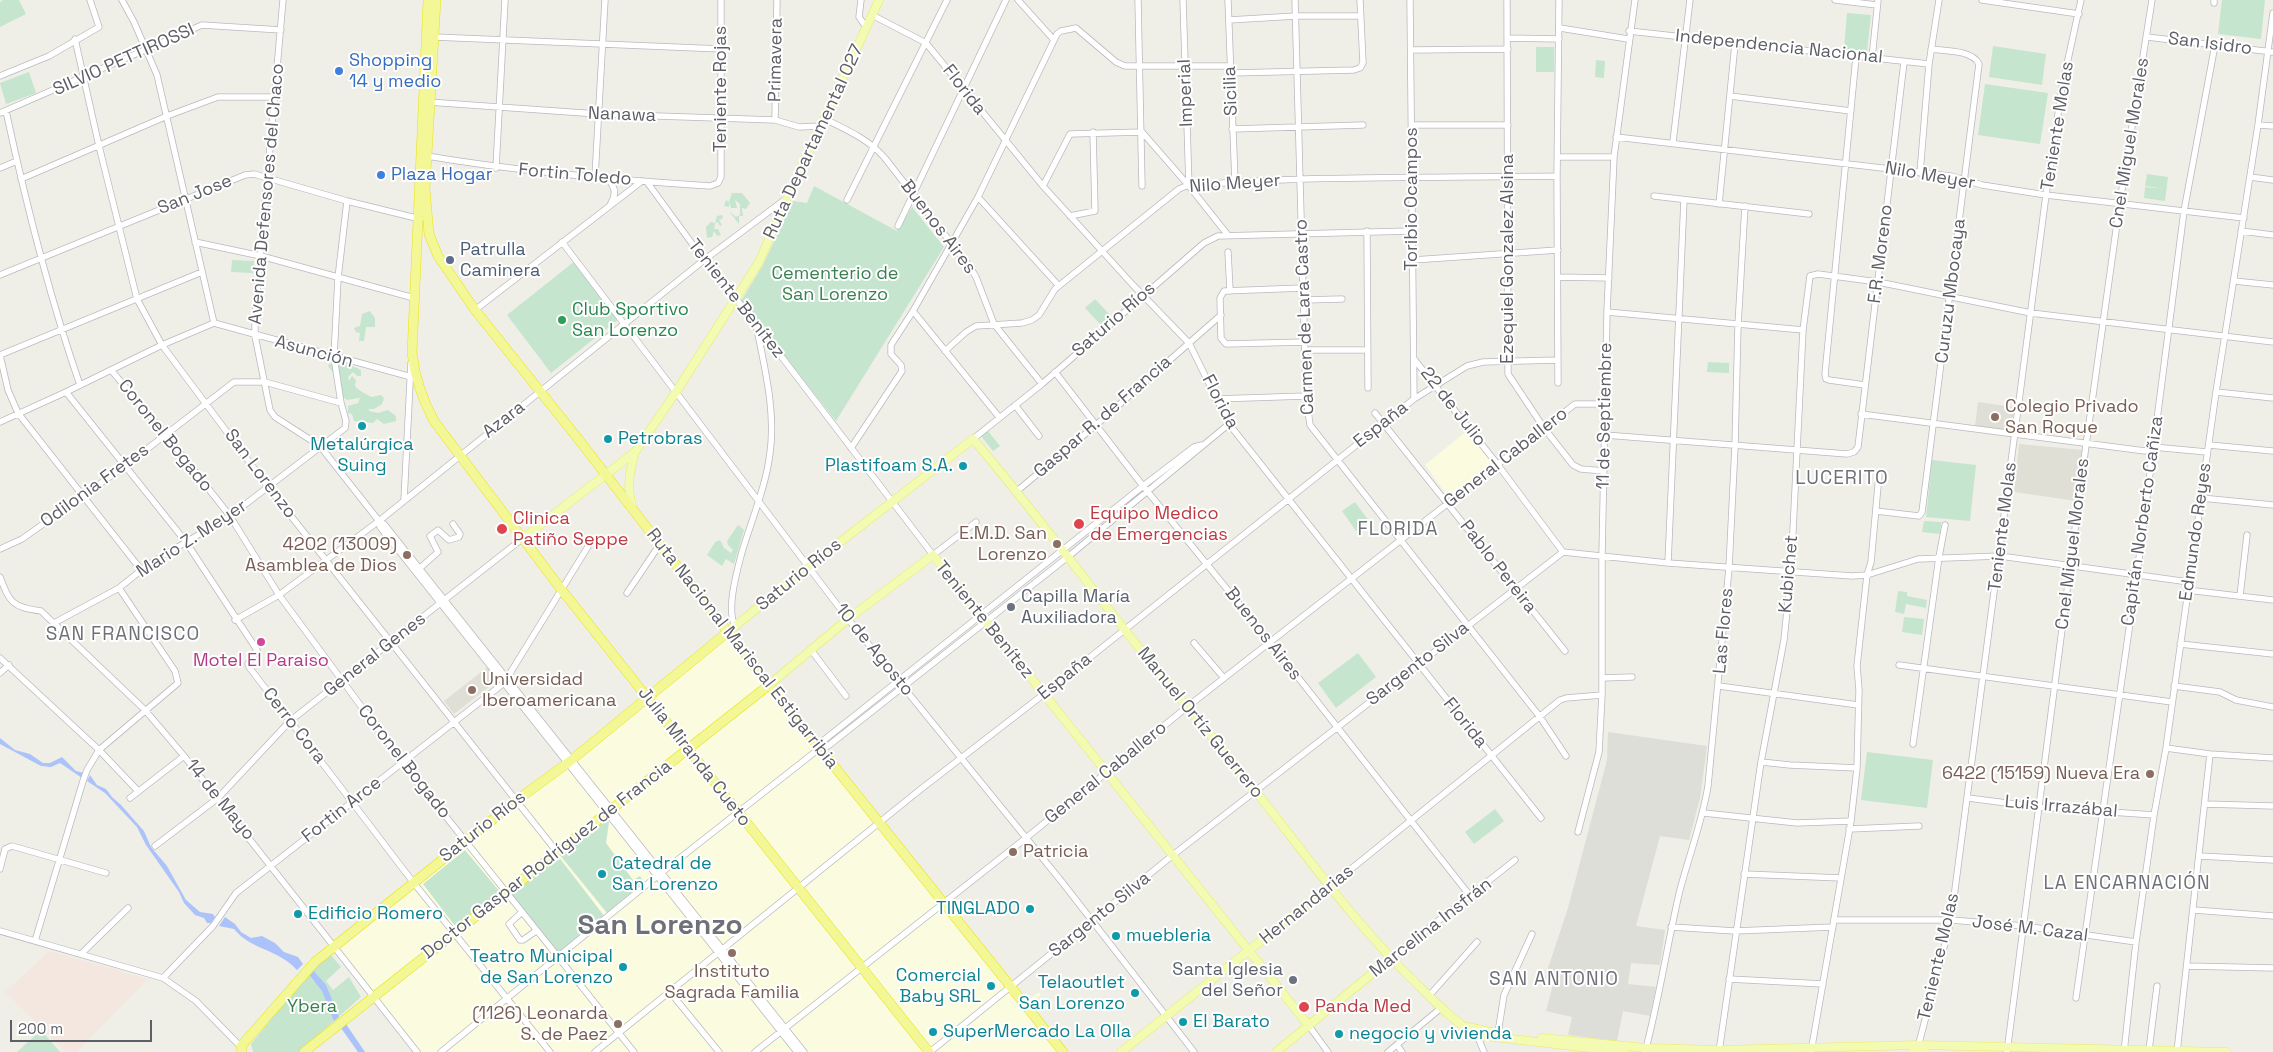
<!DOCTYPE html>
<html>
<head>
<meta charset="utf-8">
<style>
  body { margin:0 }
  #map { position:relative; width:2273px; height:1052px; overflow:hidden; background:#efefe7; font-family:"Space Grotesk",sans-serif }
  canvas { display:block }
  .scale { position:absolute; left:10px; top:1020px; width:142px; height:22px; box-sizing:border-box; border:2px solid #5e5f66; border-top:0; padding-left:6px; font-size:15px; line-height:18px; white-space:nowrap; color:#5e5f66; -webkit-text-stroke:4px #fff; paint-order:stroke }
</style>
</head>
<body>
<div id="map">
<canvas width="2273" height="1052"></canvas>
<div class="scale">200 m</div>
</div>
<script>
const ctx = document.querySelector('canvas').getContext('2d');
ctx.lineJoin = 'round';
function fill(path, color) { ctx.fillStyle = color; ctx.fill(path, 'evenodd'); }
function strokePath(path, color, width, dash) { ctx.strokeStyle = color; ctx.lineWidth = width; ctx.lineCap = dash ? 'butt' : 'round'; ctx.setLineDash(dash || []); ctx.stroke(path); }
function write(font, color, halo, rows, align = 'center') {
  ctx.font = font + ' "Space Grotesk",sans-serif'; ctx.lineWidth = 4; ctx.setLineDash([]); ctx.textBaseline = 'middle'; ctx.strokeStyle = halo; ctx.fillStyle = color; for (const [text, x, y, turn = 0] of rows) {
    ctx.save(); ctx.translate(x, y); ctx.rotate((+turn || 0) * Math.PI / 180); ctx.textAlign = isNaN(turn) ? turn : align; if (halo) ctx.strokeText(text, 0, 0); ctx.fillText(text, 0, 0); ctx.restore();
  }
}
const commercial = new Path2D(`
  M1468,430l26,34 -44,35 -25,-34z
  M728,628l300,372 11,-8 2,3 -11,8 39,49h-652l-83,-106z`);
const industrial = new Path2D(`
  M1608,732l99,14 -7,52 -11,42 -29,-4 -24,90 29,4 -5,35 -29,-2 -3,21 28,3 -6,29 -27,-5 -6,30 -49,-6 4,-18 -26,-6 8,-30 -10,-1 24,-72 39,-148z`);
const education = new Path2D(`
  M1978,402l36,5 -3,24 -36,-5z
  M2019,444l64,6 -7,51 -62,-9z
  M489,666l10,13 -45,35 -10,-13z`);
const medical = new Path2D(`
  M49,951l99,28 -71,73h-11l-61,-60z`);
const green = new Path2D(`
  M3,0h16l7,14 -26,13v-25z
  M2222,0h43l-4,39 -43,-5z
  M1847,13l24,2 -4,36 -23,-2z
  M1993,46l53,8 -4,31 -53,-8z
  M1536,47h18v25h-18z
  M1596,60l9,1 -1,17 -9,-1z
  M29,72l7,21 -30,11 -6,-21z
  M1985,84l63,9 -8,51 -62,-9z
  M2147,174l21,3 -3,24 -21,-3 1,-11 21,2 -21,-3z
  M814,186l83,45 15,-24 32,40 -108,174 -95,-120 22,-36 30,-64 14,2z
  M732,193h10l8,10 -4,6 -4,-1 1,8h-4v8l-10,-13 7,6 4,-2v-11l-5,-4 2,8h-6l-2,-6v5l-5,-1 2,-6 3,2z
  M722,215l1,3 -4,2 3,5 -2,1 -2,-4 -3,1 -1,6h4l3,6 -4,1 -3,-5 -2,6 -5,1 -1,-11 5,-5 4,1 2,-7z
  M232,260l22,1 -1,12 -22,-1z
  M575,261l44,58 -68,54 -44,-58z
  M1095,299l16,17 -10,9 -16,-17z
  M370,311l5,7v9h-9l-2,14h-5l1,-8 -4,-1 -2,-4 6,-2 2,-12z
  M1708,362l21,1v10l-22,-1z
  M330,363l7,5 3,-3 8,-1 13,6v6h-4l-4,-4 -5,5 1,4 3,-5 4,4 -1,6c3,4 11,8 16,11l10,-2 3,3 -2,6 -8,5h-5v2l9,2 10,-3 8,6v5l-12,3 -7,-5 -4,4 -19,-2 -2,-7 -4,-1v-7l10,-3 2,-5 -13,2 -5,-4 -2,-22 -3,-4 -3,4 -6,-8z
  M988,431l12,15 -7,5 -12,-15z
  M1932,460l44,5 -6,56 -44,-4z
  M1355,502l14,19 -13,10 -14,-20z
  M1924,521l17,1 -1,12 -18,-2z
  M738,525l6,5 -10,34 -8,-5 -4,7 -15,-11 8,-13 5,-2 4,8 7,5 2,-3 -5,-5 -1,-4z
  M1898,591l9,1v4l20,4 -1,8 -20,-4 -2,10 -9,-2z
  M1904,617l20,2 -2,16 -20,-3z
  M1358,653l18,24 -40,31 -18,-25z
  M1867,752l66,8 -6,48 -66,-8z
  M1495,809l9,12 -30,23 -9,-12z
  M606,817l3,5 -3,21 27,37 7,-4 4,6 -37,31 -48,-59z
  M465,850l35,42 -45,34 -32,-42z
  M558,856l47,61 -47,37 -48,-61z
  M330,954l11,13 -15,14 7,9 16,-13 12,20 -62,55h-46l-2,-8 56,-69z
  M41,1030l19,22h-43z`);
const water = new Path2D(`
  M0,738l15,12 15,4 13,9h7l12,-6 14,14 8,2 -2,5 -22,-15 -9,4 -10,-1 -41,-22z
  M90,775l7,10 9,4 6,8 9,8 23,26 7,16 16,19 19,34 14,12 13,2 2,3 -4,6h-4l-3,-5 -9,-3 -11,-12 -5,-11 -33,-47 -9,-18 -32,-34 -18,-12z
  M225,917l10,7 6,8 10,6 11,-2 13,7 9,9 14,5 5,7 -6,6c-20,-22 -45,-19 -63,-41l-15,-3z
  M312,969l14,16 13,32 -5,4 -12,-30 -14,-18z
  M346,1024l19,28h-7l-17,-24z`);
const minor = new Path2D(`
  M122,0l12,22 23,53 57,248
  M283,0l-28,317v19l15,74 5,7 45,29 59,75 5,3 420,528
  M861,0l-2,17 7,10
  M1018,0l36,40
  M1138,0l4,186
  M1183,0l6,186
  M1228,0l7,182
  M1295,0l11,396 4,29 230,292 26,39
  M1410,0l4,399
  M1507,0l1,374 36,54 29,37 8,4 23,2
  M1835,0l42,5
  M1982,0l97,14
  M2214,3v-3
  M872,15l54,28 117,143 89,98 57,59 40,81 312,394
  M1229,20l67,-4h64
  M1560,28l68,11
  M1629,31l300,33
  M434,37l287,12
  M2147,37l126,15
  M1508,38l51,1
  M75,39l24,107 38,153 25,46 106,142 289,365
  M1411,50l97,-1
  M1856,57l-31,317 1,5 3,1 36,5
  M1872,58l6,-58
  M1231,73l123,-3 6,-2 3,-5 -3,-63
  M0,76l49,-20 50,-29 -9,-27
  M1730,96l121,15
  M428,102l170,12 177,6 24,7 22,-1
  M6,111c20,93 43,185 74,274
  M0,113l202,-88 79,5
  M825,119c22,11 43,20 59,38l86,110 6,10 18,47 48,60
  M775,120l2,-120
  M1412,125h96
  M2258,125l15,1
  M1232,129l131,-4
  M1616,137l335,39 31,9 64,10 198,23
  M1673,142l17,-142
  M427,156c94,16 189,24 283,30l8,-3 3,-6v-177
  M1558,157h56
  M0,168l17,-7
  M496,168l9,-168
  M1920,173l9,-109 10,-64
  M595,177l10,-177
  M2250,177l23,3
  M607,178c8,8 10,16 4,25
  M21,179l146,-63 51,-19h56
  M647,182l57,78 51,62 178,233 43,-33
  M1043,186l27,-52 72,-2 47,54 38,48
  M1654,196l155,18
  M978,197l81,89
  M847,200l100,-200
  M1719,204l16,-160
  M1070,216l25,-5 -2,-79
  M898,226l108,-226
  M1367,231l1,157
  M2241,231l32,4
  M195,242l66,14 153,42
  M562,242l286,377 214,263 132,170
  M1228,252l2,39
  M1413,260l145,-10
  M0,275l245,-100 9,-1 93,27 73,18
  M1558,277l51,1
  M2234,281l39,4
  M1303,288l-79,3 -4,7 1,40 5,6 79,-2
  M1304,300l38,-1
  M475,310l167,-129
  M913,311l86,106
  M1607,312l196,18
  M214,323l201,55
  M1305,350h61
  M945,351l21,-19 10,-6 46,-3 10,-3 7,-5 16,-26 124,-100 7,-3c123,-11 247,-8 371,-10
  M0,355l8,35 10,23 124,158
  M0,355l202,-83
  M1414,359l84,106 65,87
  M111,370l55,65 64,81 49,79 124,168 231,289
  M1055,372l88,114 128,157 200,254
  M1558,383l-1,-207 2,-176
  M66,392l120,150 71,108 -9,14 1,3 164,215 137,170
  M2216,392l57,6
  M1215,399l91,-3
  M1015,405l24,31
  M1375,413l190,238
  M1861,414l284,37 8,-4 54,5
  M0,422l66,-30 96,-47 52,-22
  M1605,435l242,19 7,-2 4,-5 46,-385
  M973,439l69,-55 162,-141 14,-7 193,-5
  M2209,445l64,6
  M851,448l51,-77 -1,-6 -10,-11v-9l22,-34 65,-114 79,-163 4,-3 15,-3 40,34 9,4h105
  M1017,491l79,-66 125,-110
  M2201,498l72,7
  M404,500l7,-137
  M1876,511l43,5 3,-4 57,-448c-7,-14 -33,-13 -48,-15
  M379,521l1,6 417,525
  M0,549l22,-10 103,-73 109,-84h31l76,21
  M1668,563l16,-363
  M419,569l19,-17 -8,-16 8,-6 11,10 10,-3 1,-3 -7,-10
  M0,577c10,26 12,30 41,34l104,99 39,46 233,296
  M2187,590l86,10
  M627,593l33,-49
  M2240,596l7,-61
  M235,620l44,-25 100,-74 325,-261 83,-62
  M54,623l65,-35 30,-24 81,-48 115,-88 1,-7 -5,-18 -7,-46 4,-79 9,-77
  M735,626c-9,-17 2,-55 7,-74 10,-33 24,-66 28,-99 6,-43 -6,-87 -14,-129
  M1194,643l30,35
  M2180,644l93,10
  M811,650l35,46
  M0,658l99,92 39,41
  M1899,665l273,37
  M0,673l9,-8
  M1602,678l30,-1
  M1719,686l139,19
  M2174,686l46,6 16,8 37,7
  M1913,744l26,-187 6,-32
  M820,748l4,-8 319,-254 51,-39 8,-2
  M2166,748l44,6 63,4
  M1761,762l29,3 67,3
  M130,798l54,-42
  M1968,798l70,9 116,8
  M2206,804l67,2
  M1704,813l93,10 54,-2
  M1849,829l70,-3
  M1578,832l21,-80 3,-57v-139l5,-244 7,-155 21,-157
  M155,846l63,-48 72,-77 232,-182
  M2200,856l73,4
  M0,869l5,-20 7,-3 94,27
  M1744,874l97,4
  M1330,886l230,-186 6,-2 36,-3
  M2194,910l79,6
  M522,912l-13,12 11,16h3l13,-9
  M1834,920h117l73,6 112,16
  M1671,927l64,4 98,-4
  M0,931l163,47 33,23 46,47
  M35,941l48,-160 4,-11 12,-20 79,-67 -3,-12 -56,-83
  M81,954l47,-46
  M1390,959l125,-99
  M2187,966l86,2
  M163,978l50,-52 23,-33 268,-210 85,-138
  M1729,979l94,5
  M670,992l49,60
  M1429,996l48,-54
  M2076,998l61,-424 47,-363 31,-166
  M1309,1026l19,26
  M1498,1033l6,-38 28,-61
  M1477,1035l7,17
  M1397,1045l5,7
  M1918,1047l33,-127 95,-725 16,-108 19,-87
  M2149,1050l8,-64
  M441,1052l220,-179 159,-125 8,-2 241,-190 160,-132
  M595,1052l326,-263 123,-95 370,-295 53,-33 16,-4 75,-2
  M755,1052l271,-214 161,-131 388,-303h31
  M930,1052l243,-197 390,-303 105,11 184,13 15,-1 51,-16 82,-3 189,26
  M1388,1052l53,-44
  M1645,1052c14,-52 22,-106 34,-158 9,-36 23,-71 29,-108l21,-218 6,-122 3,-121 7,-119
  M1719,1052l42,-290 23,-122 7,-69 12,-241 7,-54 8,-2 60,8 153,31 242,29
  M1811,1052l40,-231 6,-53 2,-78 -2,-24 10,-91 4,-13 8,-87
  M2007,1052l79,-607 34,-243 32,-202
  M2124,1052l12,-110 18,-127 12,-67 50,-356 42,-267 15,-112
  M2177,1052l33,-298`);
const major = new Path2D(`
  M632,507c-5,-22 -3,-33 3,-55
  M522,539l113,-87 41,-60 83,-130 28,-64 92,-198
  M729,631l79,-64 165,-128c53,62 101,127 152,191 44,57 92,111 136,168 51,65 99,132 159,189 18,18 35,35 57,48l147,17
  M769,685l79,-66 85,-64 376,471
  M1468,1027l28,6
  M1542,1038l104,10 73,2 200,-5 307,7
  M1121,1052l209,-166
  M1276,1052l114,-93
  M1913,1052h12`);
const highway = new Path2D(`
  M428,0l-16,353c3,25 10,46 22,68l127,168 368,463
  M436,0l-11,189 4,45 9,22 37,54 104,130 190,245 294,367
  M242,1052l-1,-6 74,-84 202,-162 52,-38 160,-131
  M304,1052l465,-367`);
const markers = [
  [339,71,5,"#3f7fe0"],
  [381,175,5,"#3f7fe0"],
  [450,260,5,"#5c6f8a"],
  [562,320,5,"#2e9e5b"],
  [1995,417,5,"#8d6e63"],
  [362,426,5,"#0f9aa8"],
  [608,439,5,"#0f9aa8"],
  [963,466,5,"#0f9aa8"],
  [1079,524,6,"#e0444e"],
  [502,529,6,"#e0444e"],
  [1057,544,5,"#8d6e63"],
  [407,555,5,"#8d6e63"],
  [1011,607,5,"#6b7280"],
  [261,642,5,"#d1479c"],
  [472,690,5,"#8d6e63"],
  [2150,774,5,"#8d6e63"],
  [1013,852,5,"#8d6e63"],
  [602,874,5,"#0f9aa8"],
  [1030,909,5,"#0f9aa8"],
  [298,914,5,"#0f9aa8"],
  [1116,936,5,"#0f9aa8"],
  [732,953,5,"#8d6e63"],
  [623,967,5,"#0f9aa8"],
  [1293,980,5,"#6b7280"],
  [991,986,5,"#0f9aa8"],
  [1135,993,5,"#0f9aa8"],
  [1304,1007,6,"#e0444e"],
  [1183,1022,5,"#0f9aa8"],
  [618,1024,5,"#8d6e63"],
  [933,1032,5,"#0f9aa8"],
  [1339,1034,5,"#0f9aa8"]
];
const streetNames = [
  ["San Isidro",2210,44,7],
  ["Independencia Nacional",1779,47,6],
  ["SILVIO PETTIROSSI",124,60,-24],
  ["Primavera",776,60,-89],
  ["Teniente Rojas",721,89,-90],
  ["Florida",964,90,52],
  ["Sicilia",1231,91,-92],
  ["Imperial",1186,93,-92],
  ["Nanawa",622,115,2],
  ["Teniente Molas",2058,126,-81],
  ["Ruta Departamental 027",814,142,-65],
  ["Cnel Miguel Morales",2130,143,-81],
  ["Fortin Toledo",575,175,5],
  ["Nilo Meyer",1930,176,10],
  ["Nilo Meyer",1235,184,-4],
  ["Avenida Defensores del Chaco",267,194,-85],
  ["San Jose",195,195,-22],
  ["Toribio Ocampos",1412,199,-90],
  ["Buenos Aires",938,227,53],
  ["F.R. Moreno",1881,254,-83],
  ["Ezequiel Gonzalez Alsina",1508,259,-90],
  ["Curuzu Mbocaya",1951,291,-83],
  ["Teniente Benítez",736,299,52],
  ["Carmen de Lara Castro",1305,317,-92],
  ["Saturio Ríos",1114,320,-41],
  ["Asunción",314,352,15],
  ["Florida",1220,402,62],
  ["22 de Julio",1453,407,52],
  ["11 de Septiembre",1605,416,-89],
  ["Gaspar R. de Francia",1103,417,-41],
  ["Azara",504,420,-38],
  ["España",1381,425,-38],
  ["Coronel Bogado",165,436,51],
  ["General Caballero",1506,458,-38],
  ["San Lorenzo",260,474,53],
  ["Odilonia Fretes",95,486,-36],
  ["Capitán Norberto Cañiza",2143,521,-82],
  ["Teniente Molas",2003,527,-83],
  ["Edmundo Reyes",2196,532,-82],
  ["Mario Z. Meyer",192,539,-33],
  ["Cnel Miguel Morales",2073,544,-83],
  ["Pablo Pereira",1498,567,52],
  ["Kubichet",1789,574,-85],
  ["Saturio Ríos",799,575,-39],
  ["Teniente Benítez",984,620,51],
  ["Las Flores",1724,631,-85],
  ["Buenos Aires",1263,634,52],
  ["Ruta Nacional Mariscal Estigarribia",742,649,52],
  ["10 de Agosto",874,650,51],
  ["General Genes",375,655,-38],
  ["Sargento Silva",1418,664,-38],
  ["España",1065,677,-39],
  ["Manuel Ortíz Guerrero",1200,723,51],
  ["Florida",1465,723,51],
  ["Cerro Cora",294,726,52],
  ["Julia Miranda Cueto",694,757,52],
  ["Coronel Bogado",404,762,52],
  ["General Caballero",1106,773,-39],
  ["14 de Mayo",220,800,51],
  ["Luis Irrazábal",2061,807,5],
  ["Fortin Arce",342,810,-38],
  ["Saturio Ríos",483,827,-38],
  ["Doctor Gaspar Rodríguez de Francia",547,860,-38],
  ["Hernandarias",1307,905,-39],
  ["Sargento Silva",1100,915,-39],
  ["Marcelina Insfrán",1431,928,-38],
  ["José M. Cazal",2030,929,7],
  ["Teniente Molas",1939,957,-77]
];
const shopNames = [
  ["Shopping",349,61],
  ["14 y medio",349,82],
  ["Plaza Hogar",391,175]
];
const serviceNames = [
  ["Patrulla",460,250],
  ["Caminera",460,271]
];
const parkNames = [
  ["Cementerio de",835,274],
  ["San Lorenzo",835,295],
  ["Ybera",312,1007]
];
const leisureNames = [
  ["Club Sportivo",572,310],
  ["San Lorenzo",572,331]
];
const educationNames = [
  ["Colegio Privado",2005,407,"left"],
  ["San Roque",2005,428,"left"],
  ["E.M.D. San",1047,534],
  ["Lorenzo",1047,555],
  ["4202 (13009)",397,545],
  ["Asamblea de Dios",397,566],
  ["Universidad",482,680,"left"],
  ["Iberoamericana",482,701,"left"],
  ["6422 (15159) Nueva Era",2140,774],
  ["Patricia",1023,852,"left"],
  ["Instituto",732,972,"center"],
  ["Sagrada Familia",732,993,"center"],
  ["(1126) Leonarda",608,1014],
  ["S. de Paez",608,1035]
];
const cultureNames = [
  ["Petrobras",618,439],
  ["Metalúrgica",362,445,"center"],
  ["Suing",362,466,"center"],
  ["Plastifoam S.A.",953,466,"right"],
  ["Catedral de",612,864],
  ["San Lorenzo",612,885],
  ["TINGLADO",1020,909,"right"],
  ["Edificio Romero",308,914],
  ["muebleria",1126,936],
  ["Teatro Municipal",613,957,"right"],
  ["de San Lorenzo",613,978,"right"],
  ["Comercial",981,976,"right"],
  ["Baby SRL",981,997,"right"],
  ["Telaoutlet",1125,983,"right"],
  ["San Lorenzo",1125,1004,"right"],
  ["El Barato",1193,1022],
  ["SuperMercado La Olla",943,1032],
  ["negocio y vivienda",1349,1034]
];
const healthNames = [
  ["Equipo Medico",1090,514],
  ["de Emergencias",1090,535],
  ["Clinica",513,519],
  ["Patiño Seppe",513,540],
  ["Panda Med",1315,1007]
];
const worshipNames = [
  ["Capilla María",1021,597],
  ["Auxiliadora",1021,618],
  ["Santa Iglesia",1283,970,"right"],
  ["del Señor",1283,991,"right"]
];
const hotelNames = [
  ["Motel El Paraiso",261,661]
];
const neighbourhoodNames = [
  ["LUCERITO",1842,479],
  ["FLORIDA",1398,530],
  ["SAN FRANCISCO",123,635],
  ["LA ENCARNACIÓN",2127,884],
  ["SAN ANTONIO",1554,980]
];
const townNames = [
  ["San Lorenzo",660,926]
];
fill(commercial, '#fbfcdf');
fill(industrial, '#deded9');
fill(education, '#dfdfd5');
fill(medical, '#f4e7e0');
fill(green, '#c5e5ce');
fill(water, '#acc2fa');
strokePath(minor, '#b9b9bf', 7);
strokePath(major, '#e9ea66', 9);
strokePath(highway, '#e9e20d', 10);
strokePath(minor, '#fff', 5.5);
strokePath(major, '#f2fbb1', 8);
strokePath(highway, '#f4f796', 9);
for (const [x, y, r, color] of markers) { const dot = new Path2D(); dot.arc(x, y, r, 0, 2 * Math.PI); ctx.fillStyle = color; ctx.fill(dot); strokePath(dot, '#fff', 2); }
write('18px', '#5e5f66', '#fff', streetNames);
write('18px', '#366cbe', '#fff', shopNames, 'left');
write('18px', '#4e5e75', '#fff', serviceNames, 'left');
write('18px', '#3a8152', '#fff', parkNames);
write('18px', '#27864d', '#fff', leisureNames, 'left');
write('18px', '#785e54', '#fff', educationNames, 'right');
write('18px', '#0d838f', '#fff', cultureNames, 'left');
write('18px', '#be3a42', '#fff', healthNames, 'left');
write('18px', '#5b616d', '#fff', worshipNames, 'left');
write('18px', '#b23c85', '#fff', hotelNames);
ctx.letterSpacing = '1px';
write('19px', '#6f7178', '#fff', neighbourhoodNames);
ctx.letterSpacing = '0px';
write('bold 28px', '#6f7178', '#fff', townNames);
</script>
</body>
</html>
